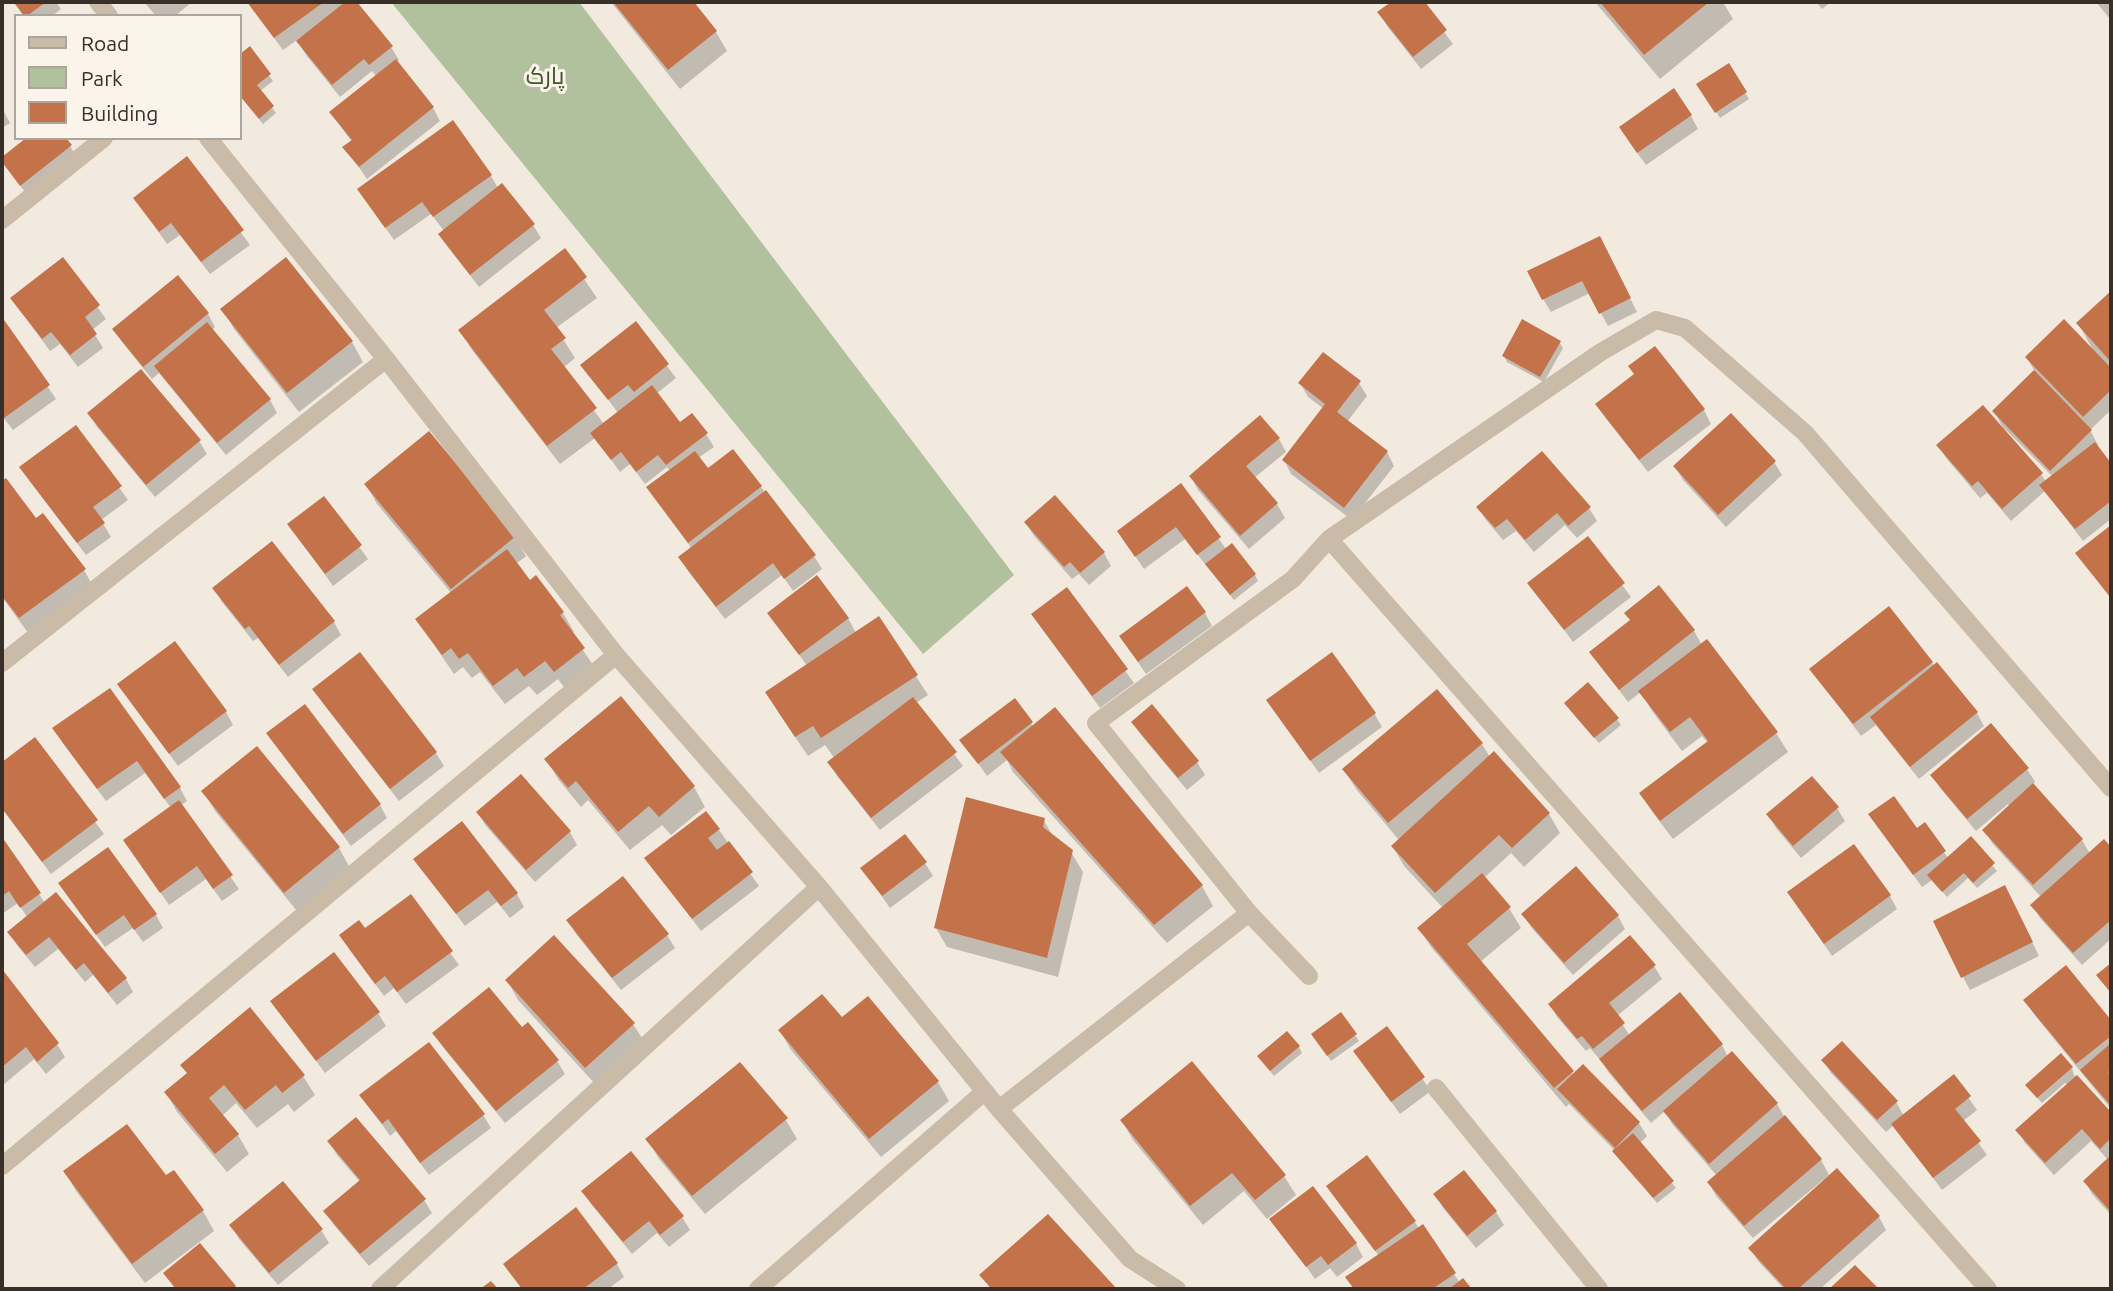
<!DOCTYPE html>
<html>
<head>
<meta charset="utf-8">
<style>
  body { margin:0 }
  #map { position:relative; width:2113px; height:1291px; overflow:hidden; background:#f2eade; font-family:Ubuntu,sans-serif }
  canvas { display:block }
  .frame { position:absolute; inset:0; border:4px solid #382f29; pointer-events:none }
  .legend { position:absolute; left:14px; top:14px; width:228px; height:126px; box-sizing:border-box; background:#faf4ea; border:2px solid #aca59d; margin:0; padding:9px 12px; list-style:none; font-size:21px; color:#382f29 }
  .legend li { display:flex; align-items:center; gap:14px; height:35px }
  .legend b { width:35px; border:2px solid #aca59d }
</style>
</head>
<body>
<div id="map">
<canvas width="2113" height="1291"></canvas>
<div class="frame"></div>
<ul class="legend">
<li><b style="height:9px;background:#cabba9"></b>Road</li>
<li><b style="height:19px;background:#b2c19d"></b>Park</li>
<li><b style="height:19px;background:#c47249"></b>Building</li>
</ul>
</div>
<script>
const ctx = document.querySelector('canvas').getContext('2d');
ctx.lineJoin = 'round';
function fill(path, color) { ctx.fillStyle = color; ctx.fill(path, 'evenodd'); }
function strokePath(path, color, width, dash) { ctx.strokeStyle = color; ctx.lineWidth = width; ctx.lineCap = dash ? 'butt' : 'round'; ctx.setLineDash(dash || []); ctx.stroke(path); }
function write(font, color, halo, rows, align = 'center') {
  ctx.font = font + ' Ubuntu,Cairo,sans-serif'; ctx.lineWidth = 6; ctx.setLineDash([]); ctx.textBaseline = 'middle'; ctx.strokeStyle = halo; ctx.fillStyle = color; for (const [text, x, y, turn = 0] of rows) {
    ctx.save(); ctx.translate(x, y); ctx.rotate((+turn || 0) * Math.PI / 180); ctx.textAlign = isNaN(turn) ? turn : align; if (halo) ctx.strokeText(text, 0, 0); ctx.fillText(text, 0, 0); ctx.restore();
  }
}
const green = new Path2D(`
  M391,2h188l435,573 -91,79z`);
const shadow = new Path2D(`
  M13,2h43l5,7 -9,7h-28z
  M144,2h48l-17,14h-19z
  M247,2h108l36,45 8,13 -3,2 37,46 7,13 -73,58 -22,-32 7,-5 -21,-29 46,-36 -5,-6 -32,26 -34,-42 -9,-15 -14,10z
  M611,2h81l24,30 11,19 -47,38z
  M1393,2h29l31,42 -32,25 -34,-43 -7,-13z
  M1595,2h128l10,17 -73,60z
  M1816,2h15l-9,7z
  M2096,2h15v16l-1,1z
  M249,49l24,32 -13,10 16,22 -13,11 -23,-29v-39z
  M1728,65l21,34 -29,19 -21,-34z
  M2,108l8,15 -8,5z
  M1691,116l7,13 -52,36 -18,-25z
  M29,138l41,8 8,13 -49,39 -27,-39z
  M187,159l63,86 -40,29 -30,-39 -13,9 -32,-46z
  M491,176l7,12 35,37 8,13 -62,49 -31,-40 -8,-13 4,-3 -13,-17 -37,26 -27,-38z
  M565,251l32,47 -41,30 19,30 -12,10 41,56 14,-11 -35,-48 52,-41 41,54 -20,16 23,30 27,10 8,13 -16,11 9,12 54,17 53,69 8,13 -29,22 -11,-16 -57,44 -37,-48 -8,-13 12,-9 -44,-61 22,-17 -3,-4 -22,17 -15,-20 -10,8 -25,-34 -35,26 -88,-114 -12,-20z
  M1606,251l31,61 -29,14 -18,-33 -39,19 -8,-13z
  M63,259l43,60 -14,11 11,18 -25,19 -18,-23 -10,7 -38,-52z
  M286,259l66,83 11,20 -64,50 -65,-83 -11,-20z
  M2111,294v116l-21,20 8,15 -2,2 15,18v54l-28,22 -38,-50 -34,30 -24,-28 -7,5 -34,-40 -7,-13 102,29 5,8 7,-5 -51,-51 -8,-15 41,-39 -8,-14 66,-8 -15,-27z
  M208,314l7,13 -3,3 58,70 7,13 -51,42 -67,-82 -7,6 -30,-37 -8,-13z
  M2,320l54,79 -43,31 -11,-14z
  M1559,342l4,6 -19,34 -37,-20 -3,-6z
  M1654,348l50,62 7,14 -63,48 -43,-55 -8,-13 38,-29z
  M1300,383h59l8,13 -20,26 40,30 7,14 -42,54 -61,-46 -7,-14 40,-51 -16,-12z
  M89,414l110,27 8,13 -52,43 -58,-70z
  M76,427l52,73 -27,20 10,17 -25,18 -57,-75z
  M1279,439l7,13 -32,26 23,26 8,14 -36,31 -51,-59 -7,-13z
  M1774,462l8,13 -56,52 -43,-47 -8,-13z
  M5,480l31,40 48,50 11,20 -64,47 -29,-40v-114z
  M366,484l149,53 11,19 -10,8 14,18 33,31 11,19 -2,2 23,34 -29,22 -8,-11 -21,16 -8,-9 -24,18 -25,-32 -8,6 -9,-11 -9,7 -37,-54 35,-26 -75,-90z
  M1181,486l45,63 29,26 3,6 -24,19 -49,-61 -41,30 -17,-25z
  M324,498l44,61 -35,27 -44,-62z
  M1478,507l111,1 8,13 -20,17 -12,-13 -31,27 -18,-21 -13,9 -17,-20z
  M1026,523l78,30 7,13 -22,19 -10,-11 -7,5 -38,-43z
  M2111,527v72l-33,-45z
  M1588,538l43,59 -58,45 -43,-58z
  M272,543l62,79 7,13 -53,42 -30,-39 -5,3 -31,-39 -8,-14z
  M1067,590l67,93 -34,25 -59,-81z
  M770,613l78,5 8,15 23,-14 49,76 -12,8 47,63 -83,64 -43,-54 -7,-13 5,-4 -10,-14 -17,11 -30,-44 29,-46z
  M1205,613l7,13 -66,48 -25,-37z
  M1694,631l8,14 74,88 12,19 -115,87 -20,-26 -12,-19 67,-51 -6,-7 -20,15 -30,-40 -11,-19 -13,10 -37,-49z
  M1932,663l45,50 7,13 -65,53 -43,-54 -15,11 -50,-67z
  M119,684l107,28 7,13 -55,41z
  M110,690l70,98 7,13 -6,4 58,84 -17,12 -16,-22 -37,26 -44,-64 46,-33 -26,-35 -39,28 -44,-59z
  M621,699l73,88 11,20 -34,28 -9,-10 -32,25 -42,-50 -7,7 -23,-28 -11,-19z
  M1268,701l106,12 8,14 -63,46z
  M322,702l114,51 8,13 -45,35z
  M1054,709l148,177 11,20 -46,37 -154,-171 -6,-12 -20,16 -25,-36 69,-17 2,3z
  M1570,710l47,9 4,6 -22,18z
  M1133,722l64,40 8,13 -18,15 -46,-55z
  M268,733l112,72 7,13 -36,28z
  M34,740l70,94 -53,40 -49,-65v-45z
  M1482,744l8,13 59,57 11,19 -36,34 -13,-14 -27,25 25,30 12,20 -41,34 94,113 9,-8 56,56 8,13 -8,8 37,44 -19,15 -43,-53 -45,-46 -3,3 -135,-160 -12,-19 24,-20 -39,-42 -11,-19 6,-7 -43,-51 -12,-19z
  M257,748l82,100 11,20 -53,43 -82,-100 -11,-19z
  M2027,769l8,13 -3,3 50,55 8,14 14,-12 7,8v89l-29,26 -42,-47 -7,-13 8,-8 -49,-54 -7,-13 25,-23 -2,-3 -32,27 -36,-43 -7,-13z
  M521,776l49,56 7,13 -42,37 -49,-56 -8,-13z
  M1837,808l8,13 -44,37 -25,-30 -7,-13z
  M1870,815l47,15 8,-5 23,33 22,-20 27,33 -20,17 -9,-10 -21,19 -15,-17 -10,7z
  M1043,819l11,19 17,14 12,20 -25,105 -111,-30 -11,-19z
  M719,830l40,56 -58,45 -54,-72z
  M2,840l43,63 81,76 7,13 -16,13 -24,-30 -8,7 -27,-33 -23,18 -18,-22 -8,-13 18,-15 -9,-14 -16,11z
  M415,859l102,35 7,13 -14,11 -13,-16 -32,24z
  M925,863l8,13 -43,32 -28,-40z
  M68,896l88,19 7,13 -20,14 -10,-14 -28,19z
  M1890,896l7,13 -65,47 -35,-51z
  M410,897l49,68 -53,39 -12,-16 -10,8 -35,-47 15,-19z
  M2012,901l27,55 -69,34 -7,-13z
  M1523,914l95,2 7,13 -52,46 -42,-48z
  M569,921l98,14 8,13 -54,42 -45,-56z
  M1654,966l8,13 -45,37 13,20 50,-41 42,50 6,12 49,47 8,14 36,42 8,15 -76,63 -37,-42 -7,-13 8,-7 -45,-52 -7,-13 -14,12 -42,-50 -7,-11 -12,-14 -4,3 -29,-34 -7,-13z
  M2066,968l45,54v87l-78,-96 -8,-13z
  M2,972l55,72 8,13 -19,17 -12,-15 -32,27z
  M507,980l126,44 12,19 -48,43 -79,-86z
  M272,1001l106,12 8,13 -61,47z
  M842,1020l96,62 11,19 -68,56 -90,-107 -11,-19z
  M1387,1029l44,62 -31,23 -45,-63z
  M521,1030l36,31 8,13 -60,49 -63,-77 -8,-13z
  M1355,1035l4,6 -28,20 -14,-21z
  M1299,1047l3,6 -28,23 -15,-19z
  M1823,1060l73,42 8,14 50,-39 23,33 -14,11 24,34 -45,35 -48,-65 -8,7 -55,-59z
  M182,1065l121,11 12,19 -21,17 -6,-8 -31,24 -21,-25 -14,13 16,19 11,19 -22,18 -50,-60 -11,-20 22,-18z
  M2072,1068l2,7 37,40v100l-19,-21 -7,-13 23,-21 -17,-19 -37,34 -29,-32 -7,-13 50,-45 -3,-2 -23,20 -11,-12z
  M362,1095l121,20 8,13 -62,47 -33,-44 -6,5z
  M786,1120l11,19 -92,75 -46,-55 -11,-19z
  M1122,1121l162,55 12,19 -29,24 -23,-28 -41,34 -70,-85z
  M329,1142l95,58 8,13 -63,53 -36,-42 -8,-13 35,-29 -23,-27z
  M65,1172l101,6 8,-6 29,39 11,20 -69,52 -69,-92z
  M584,1191l98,26 8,13 -21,17 -12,-14 -25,21 -41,-50z
  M1436,1195l60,17 8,13 -28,23 -33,-40z
  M1336,1199l79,23 4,7 3,-3 38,57 3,-3 7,9h-116l-7,-12 32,-21z
  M1048,1216l67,73h-125l-8,-14z
  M1879,1217l7,13 -66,59h-36l-26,-28 -8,-13z
  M1272,1219l84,25 7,13 -26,20 -7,-9 -15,11z
  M232,1226l89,4 8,13 -51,42 -39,-46z
  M617,1264l7,13 -16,12h-86l-17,-24z
  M165,1274l69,13 1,2h-60z`);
const building = new Path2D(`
  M14,2h32l-19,14h-3z
  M247,2h77l-50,36z
  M345,2h12l36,44 -24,19 -5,-6 -32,26 -36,-44z
  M613,2h81l23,29 -49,39z
  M1391,2h34l22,28 -34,27 -36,-45z
  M1600,2h109l-65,53z
  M250,46l21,28 -14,11 17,21 -15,13 -19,-23v-42z
  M396,59l38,48 -75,60 -17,-20 10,-7 -23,-28z
  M1729,63l18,29 -32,21 -19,-29z
  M1674,88l18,27 -55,38 -18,-26z
  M453,120l39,55 -59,42 -11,-15 -37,26 -28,-39z
  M26,138h40l6,7 -52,41 -18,-24v-5z
  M187,156l57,74 -43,32 -30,-39 -12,9 -26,-34z
  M502,183l33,41 -65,51 -32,-41z
  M1600,236l31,62 -32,16 -17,-33 -40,19 -15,-29z
  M565,248l22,29 -43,33 22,28 -15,11 46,59 -50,38 -89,-116z
  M63,257l37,48 -15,12 12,17 -27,21 -19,-23 -9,7 -32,-41z
  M286,257l67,84 -66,52 -67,-84z
  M178,275l31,38 -66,54 -31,-38z
  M2111,291v71l-35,-39z
  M2,317l48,68 -46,33 -2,-2z
  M1522,319l39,22 -21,36 -38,-21z
  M2064,319l47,49v22l-28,27 -58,-60z
  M636,321l33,43 -35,28 -6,-7 -20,15 -28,-35z
  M207,322l64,77 -54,44 -63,-77z
  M1655,346l50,63 -66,51 -44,-56 39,-30 -6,-8z
  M1323,352l38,29 -24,31 51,39 -44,57 -62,-48 43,-56 -27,-21z
  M141,369l60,71 -55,45 -59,-72z
  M2034,370l58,60 -42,41 -58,-60z
  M652,385l28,37 12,-9 16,20 -42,32 -8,-10 -22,17 -15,-20 -10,8 -21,-27z
  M1983,405l60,68 -41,36 -24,-28 -6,5 -36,-41z
  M1731,413l45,48 -58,54 -45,-49z
  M1260,415l20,23 -34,28 32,37 -38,33 -51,-60z
  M76,425l46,61 -29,21 12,16 -28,20 -58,-76z
  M429,431l87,105 -65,53 -87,-105z
  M2095,442l16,21v38l-36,28 -36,-44z
  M733,449l29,37 -74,57 -42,-56 49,-36 13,17z
  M1542,451l49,56 -23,19 -11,-13 -32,27 -18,-21 -12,9 -19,-21z
  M6,478l30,40 7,-5 43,56 -67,49 -17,-22v-115z
  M1181,483l40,54 -24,18 -21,-28 -41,30 -18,-26z
  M766,490l50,65 -32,24 -11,-16 -57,44 -38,-50z
  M1055,495l50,57 -25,21 -10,-11 -6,5 -40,-45z
  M324,496l38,49 -37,29 -38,-50z
  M2111,525v73l-36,-45z
  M1588,536l37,47 -61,47 -37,-47z
  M272,541l63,80 -56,44 -30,-39 -4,3 -33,-41z
  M1232,543l24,31 -26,21 -25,-31z
  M507,549l23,31 6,-5 28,37 -4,3 25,33 -31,24 -9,-11 -21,16 -7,-9 -24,18 -25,-33 -9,6 -8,-11 -9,7 -27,-36z
  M817,575l32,43 -50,37 -32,-42z
  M1659,585l36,45 -76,60 -30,-38 41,-32 -6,-7z
  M1187,586l19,26 -68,50 -19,-26z
  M1067,587l61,82 -36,27 -61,-82z
  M1889,606l44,56 -80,62 -44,-55z
  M879,616l39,59 -97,63 -8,-12 -18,11 -30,-45z
  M1707,639l71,93 -118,89 -21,-28 69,-52 -18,-24 -20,15 -32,-41z
  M175,641l52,70 -58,43 -52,-70z
  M360,652l77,100 -47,37 -78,-100z
  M1332,652l44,61 -66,48 -44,-61z
  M1937,662l41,50 -68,55 -40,-50z
  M1588,682l31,36 -25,20 -30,-35z
  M110,688l71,99 -17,12 -27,-38 -40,28 -45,-61z
  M1437,689l46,54 -95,80 -46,-54z
  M621,696l74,90 -36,31 -10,-11 -31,26 -42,-51 -8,7 -24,-29z
  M913,697l44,55 -86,66 -44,-56z
  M1015,698l18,24 -55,42 -19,-24z
  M305,704l76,100 -38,30 -77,-101z
  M1152,704l47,57 -21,17 -47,-56z
  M1055,707l148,178 -49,40 -154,-173z
  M1991,723l38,45 -62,51 -37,-44z
  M35,737l63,83 -56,42 -40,-54v-46z
  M257,746l83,101 -56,46 -83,-102z
  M1494,751l56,62 -38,35 -13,-13 -64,58 -44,-47z
  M521,774l50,57 -45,39 -50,-58z
  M1812,776l27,31 -46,39 -27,-32z
  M2033,783l50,56 -50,46 -51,-55z
  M1894,796l23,32 8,-6 21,29 -33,24 -45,-61z
  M966,797l79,21 -2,9 30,23 -26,108 -113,-30z
  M179,800l54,75 -20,14 -16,-23 -37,27 -37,-53z
  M706,811l14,18 -12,9 9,12 12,-9 24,31 -61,47 -48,-61z
  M462,821l56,72 -17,13 -13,-16 -32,24 -43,-55z
  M905,834l22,28 -45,34 -22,-28z
  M1971,836l24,27 -22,20 -9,-10 -22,19 -15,-17z
  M2,837l39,56 -21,15 -11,-17 -7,5z
  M2104,839l7,8v73l-38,33 -43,-48z
  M1854,844l37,51 -67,49 -37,-52z
  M108,847l49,67 -23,16 -10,-15 -28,20 -38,-52z
  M1576,866l43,49 -55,48 -43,-49z
  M1482,873l29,34 -44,37 107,127 -20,17 -137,-160z
  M623,876l46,58 -57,44 -46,-58z
  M2005,885l28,57 -72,36 -28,-57z
  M56,892l71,86 -19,15 -24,-30 -8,7 -27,-33 -23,18 -19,-23z
  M411,894l42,57 -56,41 -12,-16 -10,8 -36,-49 20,-15 6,8z
  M554,935l81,88 -50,45 -80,-88z
  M1630,935l26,30 -47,38 16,20 -32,26 -11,-13 -5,3 -29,-35z
  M334,952l46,60 -64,49 -46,-60z
  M2111,963v30l-15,-18z
  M2066,965l45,55v16l-35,28 -53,-64z
  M2,969l57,74 -22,19 -11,-15 -24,20z
  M489,987l33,40 6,-5 31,38 -63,51 -64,-78z
  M1680,992l43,52 -81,67 -43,-52z
  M822,994l20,23 26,-21 71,85 -70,58 -91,-109z
  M250,1007l55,68 -23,18 -6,-8 -31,25 -21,-25 -15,13 30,36 -24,20 -51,-62 23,-19 -7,-8z
  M1341,1012l16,22 -30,22 -16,-22z
  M1387,1026l38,51 -34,25 -38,-51z
  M1287,1031l13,15 -30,25 -13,-15z
  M1842,1041l56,60 -21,19 -56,-60z
  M429,1042l56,72 -65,49 -32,-44 -6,5 -23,-29z
  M2111,1043v26l-3,3 3,3v31l-31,-36z
  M1732,1051l46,52 -69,61 -46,-53z
  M2061,1053l12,14 -36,31 -12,-13z
  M1192,1061l94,114 -31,25 -23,-27 -42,33 -70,-86z
  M740,1062l48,56 -96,78 -47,-57z
  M1583,1064l57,58 -25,26 -58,-59z
  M1954,1074l17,22 -16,13 26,32 -48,37 -42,-54z
  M2077,1075l34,37v26l-11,11 -18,-20 -37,34 -30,-33z
  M1785,1115l37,44 -78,67 -37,-44z
  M356,1117l70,82 -66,55 -37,-43 37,-31 -33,-39z
  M127,1124l39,51 8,-5 30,40 -72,54 -69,-93z
  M1633,1133l41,48 -21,17 -41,-47z
  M631,1151l53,65 -24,19 -11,-14 -26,21 -42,-51z
  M1367,1155l49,66 -41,30 -49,-65z
  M2111,1155v57l-28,-31z
  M1837,1168l43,48 -82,73h-12l-38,-41z
  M1464,1170l33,41 -30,25 -34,-42z
  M283,1181l40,48 -54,44 -40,-48z
  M1313,1186l44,57 -29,22 -7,-9 -15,11 -37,-48z
  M576,1207l42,56 -35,26h-61l-19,-25z
  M1048,1214l69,75h-125l-13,-14z
  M1423,1224l33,49 -24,16h-78l-9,-12z
  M200,1243l36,43 -4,3h-56l-13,-16z
  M1855,1265l24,24h-50z
  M1463,1278l9,11h-23z
  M491,1281l7,8h-18z`);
const street = new Path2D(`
  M98,2l11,14
  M208,138l178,221 230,296 203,232 180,222 131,150 47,30
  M2,220l102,-82
  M1329,539l272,-187 55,-32 29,8 120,105 306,355
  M2,663l384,-304
  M1309,976l-60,-63 -153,-190 197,-144 36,-40 659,750
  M1436,1088l163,201
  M999,1109l250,-196
  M2,1166l614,-511
  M380,1289l439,-402
  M758,1289l226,-197`);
const parkNames = [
  ["پارک",545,76]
];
fill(green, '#b2c19d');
fill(shadow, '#0003');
fill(building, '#c47249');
strokePath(street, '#cabba9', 18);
write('24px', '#43562d', '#faf4ea', parkNames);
</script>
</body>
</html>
